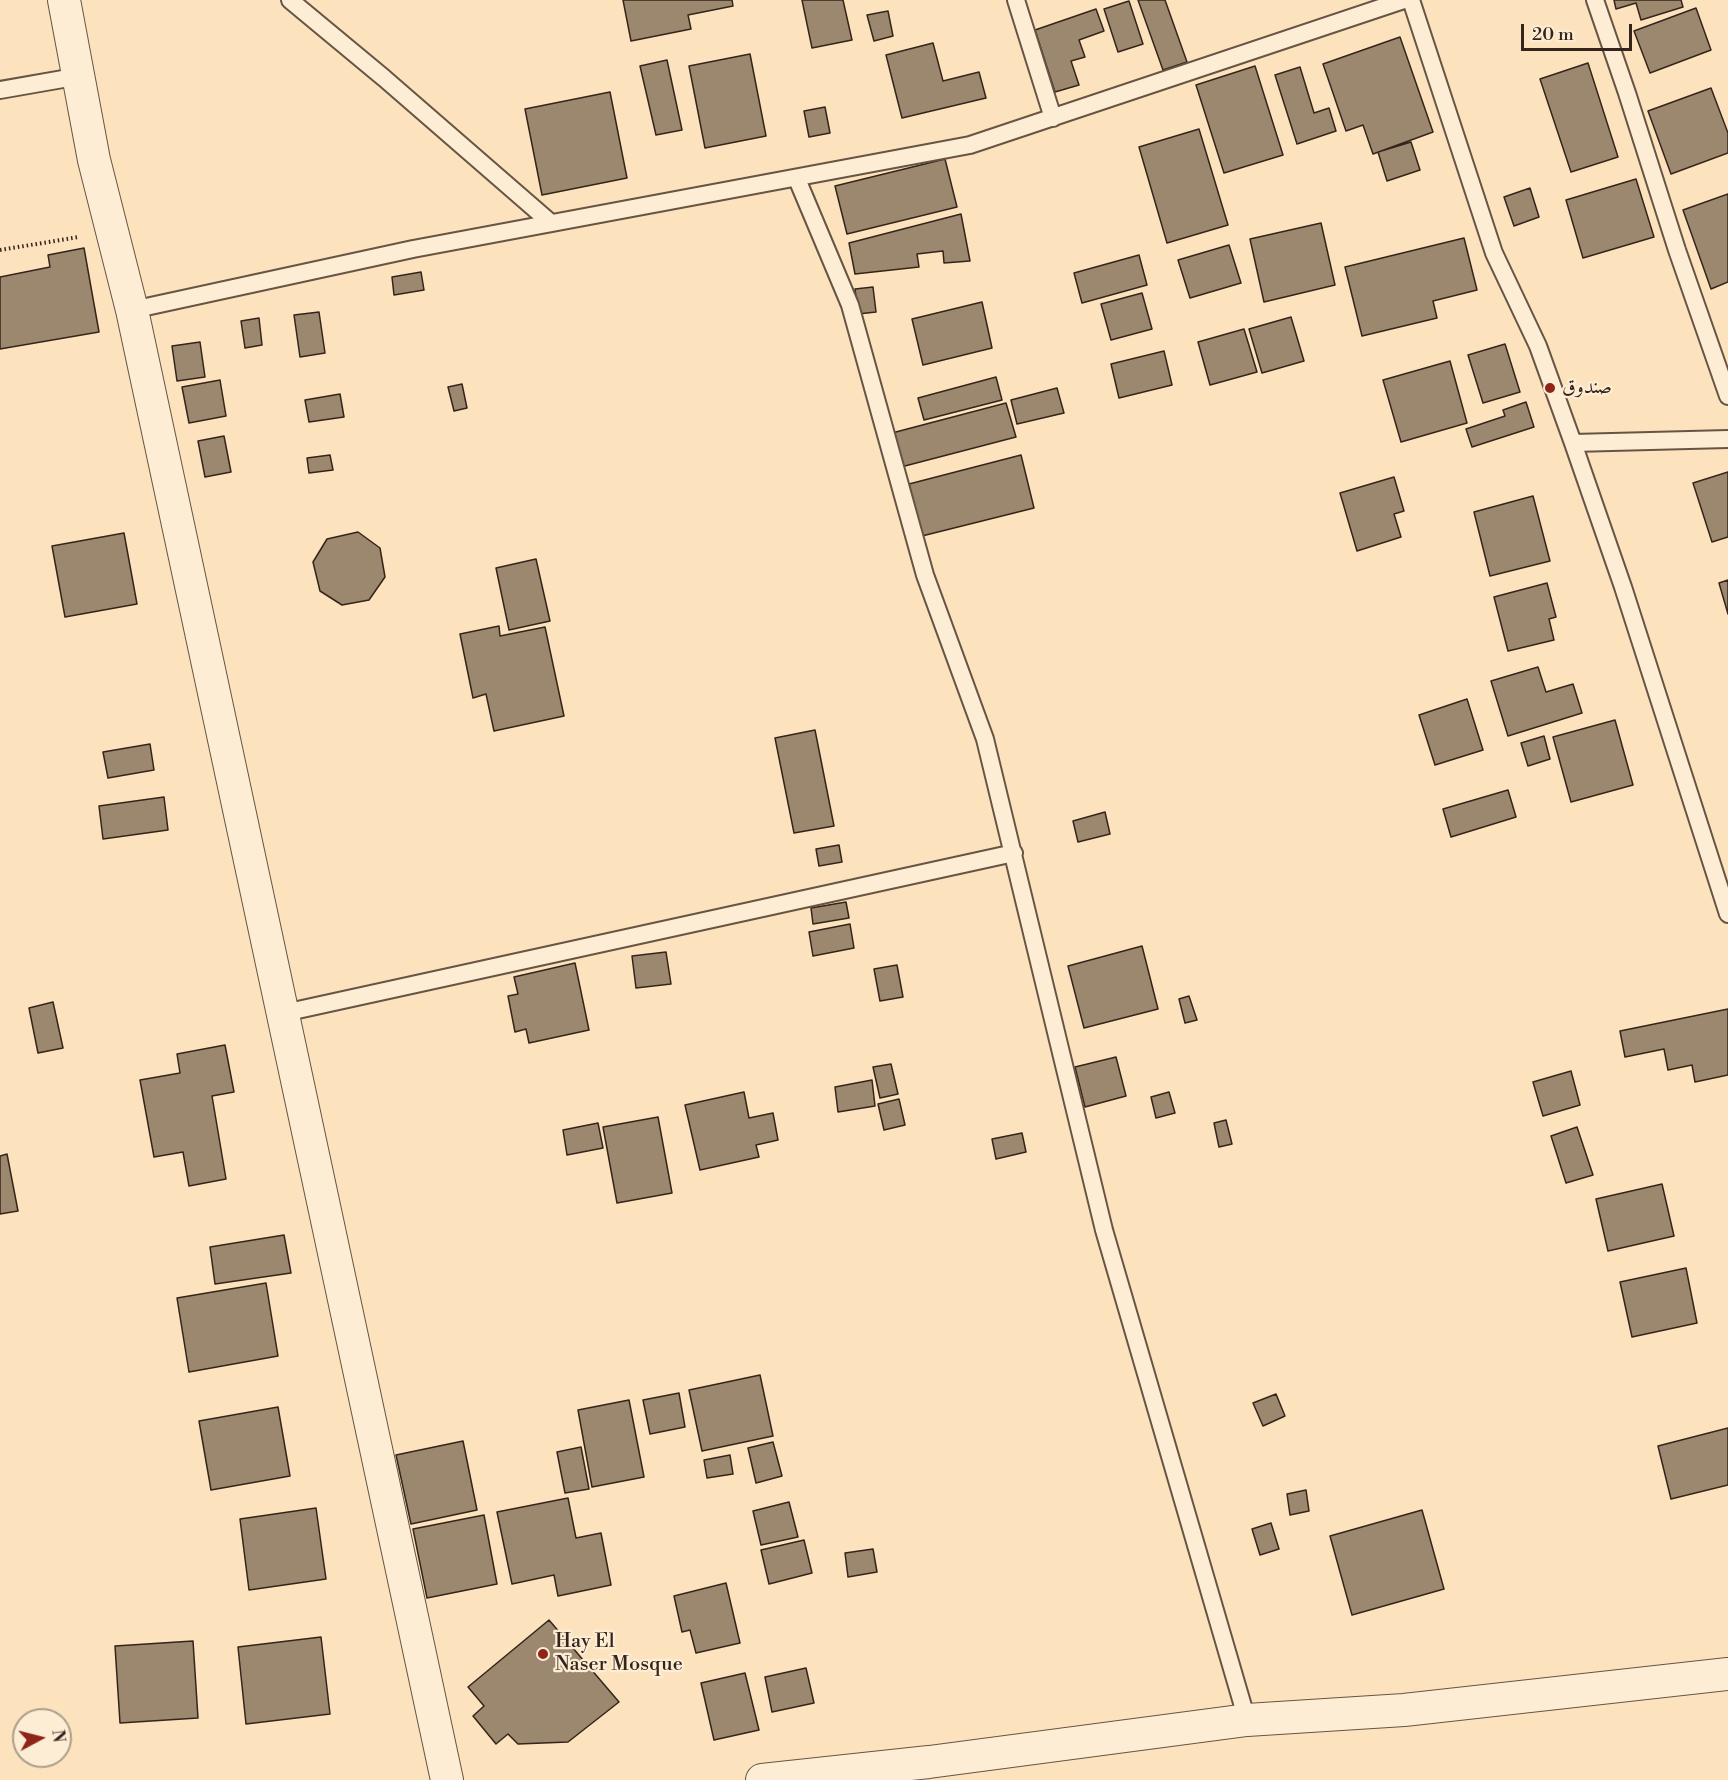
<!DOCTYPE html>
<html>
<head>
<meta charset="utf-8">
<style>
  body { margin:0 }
  #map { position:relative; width:1728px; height:1780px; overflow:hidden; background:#fce3bd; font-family:"Libre Bodoni",serif }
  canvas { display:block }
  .north { position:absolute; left:12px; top:1708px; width:60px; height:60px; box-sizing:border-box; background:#fdedd4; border:2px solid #ad9d8a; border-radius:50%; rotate:83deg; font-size:16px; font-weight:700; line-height:24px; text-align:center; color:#35241b }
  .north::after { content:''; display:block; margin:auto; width:21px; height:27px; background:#8f2418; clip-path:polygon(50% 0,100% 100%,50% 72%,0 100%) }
  .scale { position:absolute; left:1521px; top:24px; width:111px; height:27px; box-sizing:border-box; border:3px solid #35241b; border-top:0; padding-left:8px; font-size:18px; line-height:21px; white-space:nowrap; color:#35241b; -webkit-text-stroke:4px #fdedd4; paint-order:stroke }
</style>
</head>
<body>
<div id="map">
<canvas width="1728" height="1780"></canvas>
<div class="north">N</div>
<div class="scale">20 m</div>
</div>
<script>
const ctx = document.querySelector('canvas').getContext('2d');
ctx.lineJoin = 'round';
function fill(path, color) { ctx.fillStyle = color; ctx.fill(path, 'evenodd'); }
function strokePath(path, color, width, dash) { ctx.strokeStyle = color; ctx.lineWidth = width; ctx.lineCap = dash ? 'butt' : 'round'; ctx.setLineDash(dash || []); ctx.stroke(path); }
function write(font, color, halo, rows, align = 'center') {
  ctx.font = font + ' "Libre Bodoni",Amiri,serif'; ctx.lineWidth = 4.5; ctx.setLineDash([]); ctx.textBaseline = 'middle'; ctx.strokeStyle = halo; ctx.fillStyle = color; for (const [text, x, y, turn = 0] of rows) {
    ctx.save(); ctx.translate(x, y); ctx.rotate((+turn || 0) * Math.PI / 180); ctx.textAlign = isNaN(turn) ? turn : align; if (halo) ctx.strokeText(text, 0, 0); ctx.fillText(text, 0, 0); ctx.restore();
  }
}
const building = new Path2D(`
  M623,0h109l1,6 -45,9 3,14 -60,12z
  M802,0h41l9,40 -40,8z
  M1138,0h27l22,62 -24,8z
  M1614,0h67l2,7 -42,13 -5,-17 -20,6z
  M1129,1l14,43 -25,8 -14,-43z
  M1696,8l15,42 -61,23 -16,-42z
  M1096,9l8,22 -25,9 6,17 -14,4 8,24 -24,7 -20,-62z
  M888,11l5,25 -19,5 -7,-26z
  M1400,37l33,95 -60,22 -10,-29 -17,6 -23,-67z
  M933,43l10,38 36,-9 7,26 -84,20 -16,-63z
  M750,54l16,82 -61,12 -16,-82z
  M667,60l15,70 -26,5 -16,-69z
  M1588,63l30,94 -47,15 -31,-93z
  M1255,66l28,89 -59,18 -28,-88z
  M1300,67l14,46 15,-5 7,23 -39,13 -22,-69z
  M1711,88l17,45v20l-57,21 -23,-63z
  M610,92l17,86 -85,17 -17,-86z
  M825,107l5,26 -21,4 -5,-26z
  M1199,129l29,96 -61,18 -28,-96z
  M1411,142l9,28 -33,11 -9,-29z
  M945,159l12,48 -110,27 -12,-48z
  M1636,179l18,58 -71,21 -17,-58z
  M1530,188l9,29 -25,9 -10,-29z
  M1728,194v88l-17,7 -28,-79z
  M961,214l9,47 -26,2 -1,-12 -26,3 2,13 -64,7 -6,-31z
  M1321,223l14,62 -71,17 -14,-63z
  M1464,238l13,52 -44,11 4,17 -75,18 -17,-69z
  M1229,245l12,38 -51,15 -12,-38z
  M84,248l15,84 -99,17v-72l50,-10 -2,-12z
  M1139,255l8,30 -65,18 -8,-30z
  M421,272l3,18 -30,5 -2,-18z
  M873,287l3,25 -18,2 -3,-25z
  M1142,293l10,36 -41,11 -10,-36z
  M982,302l10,46 -69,17 -11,-46z
  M319,312l6,41 -25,4 -6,-42z
  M1291,317l13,44 -42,12 -13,-44z
  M259,318l3,27 -17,3 -4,-27z
  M1244,329l13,43 -47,13 -12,-43z
  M200,342l5,35 -28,4 -5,-35z
  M1505,344l15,48 -37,11 -15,-48z
  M1164,351l8,34 -53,13 -8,-34z
  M1450,361l17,62 -66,19 -18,-62z
  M996,377l6,23 -78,20 -6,-22z
  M220,380l6,36 -37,7 -7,-36z
  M462,384l5,24 -13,3 -6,-24z
  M1057,388l7,25 -47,11 -6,-24z
  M340,394l4,23 -35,5 -4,-22z
  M1526,402l8,25 -62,20 -6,-18 39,-13 -2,-6z
  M1006,403l10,34 -115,30 -9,-34z
  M224,436l7,36 -26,5 -7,-36z
  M330,455l3,15 -24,3 -2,-15z
  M1021,455l13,53 -112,28 -13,-52z
  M1728,472v65l-16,5 -19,-59z
  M1394,477l10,34 -10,3 7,23 -44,14 -17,-58z
  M1533,496l17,65 -60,15 -16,-64z
  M358,532l22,16 5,29 -16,23 -27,5 -22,-14 -7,-29 14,-23z
  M124,533l13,71 -72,13 -13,-71z
  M536,559l14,62 -41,9 -13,-62z
  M1728,580v34l-9,-31z
  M1547,583l9,34 -7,2 5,21 -46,11 -14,-54z
  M499,626l1,10 45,-9 19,89 -70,15 -8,-37 -13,4 -13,-64z
  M1538,667l8,25 27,-8 9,29 -74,23 -17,-55z
  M1467,699l16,51 -48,15 -16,-50z
  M1615,720l18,65 -62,17 -18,-65z
  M815,730l19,96 -40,7 -19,-95z
  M1544,736l6,23 -22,7 -7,-23z
  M150,744l4,26 -46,8 -5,-26z
  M1508,790l8,27 -65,20 -8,-28z
  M164,797l4,33 -65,9 -4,-33z
  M1105,812l5,22 -32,8 -5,-21z
  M839,845l3,17 -23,4 -3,-17z
  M846,902l3,16 -36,6 -2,-16z
  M850,924l4,24 -41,8 -4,-24z
  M1142,946l16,63 -74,19 -16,-62z
  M666,952l5,32 -35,4 -4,-32z
  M575,963l14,67 -60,13 -3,-14 -11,3 -7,-36 10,-2 -4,-17z
  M897,965l6,32 -23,4 -6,-32z
  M1189,996l8,24 -12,3 -6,-24z
  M53,1002l10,46 -25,5 -9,-45z
  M1728,1009v66l-33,7 -3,-17 -24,5 -4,-21 -39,8 -5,-26z
  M225,1045l9,47 -22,4 14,83 -37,7 -6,-34 -29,5 -14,-77 40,-7 -3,-19z
  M1116,1057l10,39 -41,11 -10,-40z
  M891,1064l7,30 -18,4 -7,-31z
  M1571,1071l9,34 -37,11 -10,-34z
  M872,1080l3,26 -37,6 -3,-25z
  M744,1092l5,26 24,-5 5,27 -22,5 3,12 -59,13 -15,-65z
  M1169,1092l6,21 -19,5 -5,-21z
  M899,1099l6,26 -21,5 -6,-26z
  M658,1117l14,76 -55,10 -14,-76z
  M1226,1120l6,24 -13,3 -5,-24z
  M598,1123l5,25 -36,7 -4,-25z
  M1577,1127l16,48 -27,8 -15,-47z
  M1022,1133l4,19 -30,7 -4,-20z
  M7,1154l11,57 -18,3v-58z
  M1662,1184l12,52 -66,15 -12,-52z
  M284,1235l7,38 -76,11 -5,-37z
  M1686,1268l11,55 -65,14 -12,-55z
  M266,1283l12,73 -89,16 -12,-74z
  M760,1375l13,61 -71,15 -13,-61z
  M679,1393l6,34 -35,7 -7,-34z
  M1276,1394l9,22 -22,10 -10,-23z
  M629,1400l15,77 -52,10 -14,-77z
  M278,1407l12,69 -79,14 -12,-69z
  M1728,1428v57l-57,14 -13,-53z
  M463,1441l14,69 -66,14 -15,-69z
  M773,1442l9,34 -26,7 -8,-35z
  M581,1447l8,42 -24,4 -8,-41z
  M730,1455l3,19 -26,4 -3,-18z
  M1306,1490l3,21 -19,4 -3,-21z
  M568,1498l8,40 25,-5 10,52 -53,11 -4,-21 -42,9 -15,-72z
  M789,1502l9,35 -37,8 -8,-34z
  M316,1508l10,71 -77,11 -9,-71z
  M1422,1510l22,79 -92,26 -22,-79z
  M484,1515l13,69 -70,14 -14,-69z
  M1271,1523l8,26 -19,6 -8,-26z
  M804,1540l8,33 -43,11 -8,-34z
  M873,1549l4,23 -29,5 -3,-24z
  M726,1583l14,60 -44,10 -6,-23 -8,2 -8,-36z
  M549,1620l70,82 -51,40 -50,2 -10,-10 -12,10 -23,-28 11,-10 -16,-19z
  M321,1637l9,77 -84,10 -8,-77z
  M193,1641l5,77 -78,5 -5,-77z
  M806,1668l8,35 -42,9 -7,-35z
  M745,1673l14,57 -45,10 -13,-57z`);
const path = new Path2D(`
  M0,250l79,-13`);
const lane = new Path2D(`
  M290,0l94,78 167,145
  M1016,0l37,118
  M1411,0l83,253 44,93 35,97 50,144 105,327
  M1595,0l32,93 50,157 51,146
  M0,90l80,-14
  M797,179l53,126 75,270 60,164 119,491 143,490
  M132,310l281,-61 557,-104 434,-145
  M1573,443l155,-4
  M284,1013l730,-160`);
const street = new Path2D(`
  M64,0l30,160 38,150 315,1470
  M762,1780l167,-18 318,-42 157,-10 324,-36`);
const markers = [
  [1550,388,6,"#8f2418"],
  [543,1654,6,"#8f2418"]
];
const poiNames = [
  ["صندوق",1562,388],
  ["Hay El",555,1642],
  ["Naser Mosque",555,1665]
];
fill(building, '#9c876f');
strokePath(building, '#35241b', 1.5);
strokePath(lane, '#675444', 20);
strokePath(street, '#675444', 34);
strokePath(path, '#35241b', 4, [1.5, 3]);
strokePath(lane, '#fdedd4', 16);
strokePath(street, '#fdedd4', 32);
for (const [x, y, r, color] of markers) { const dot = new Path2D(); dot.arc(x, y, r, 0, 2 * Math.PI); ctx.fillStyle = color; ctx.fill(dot); strokePath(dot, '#fdedd4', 2); }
write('20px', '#35241b', '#fdedd4', poiNames, 'left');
</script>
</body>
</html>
